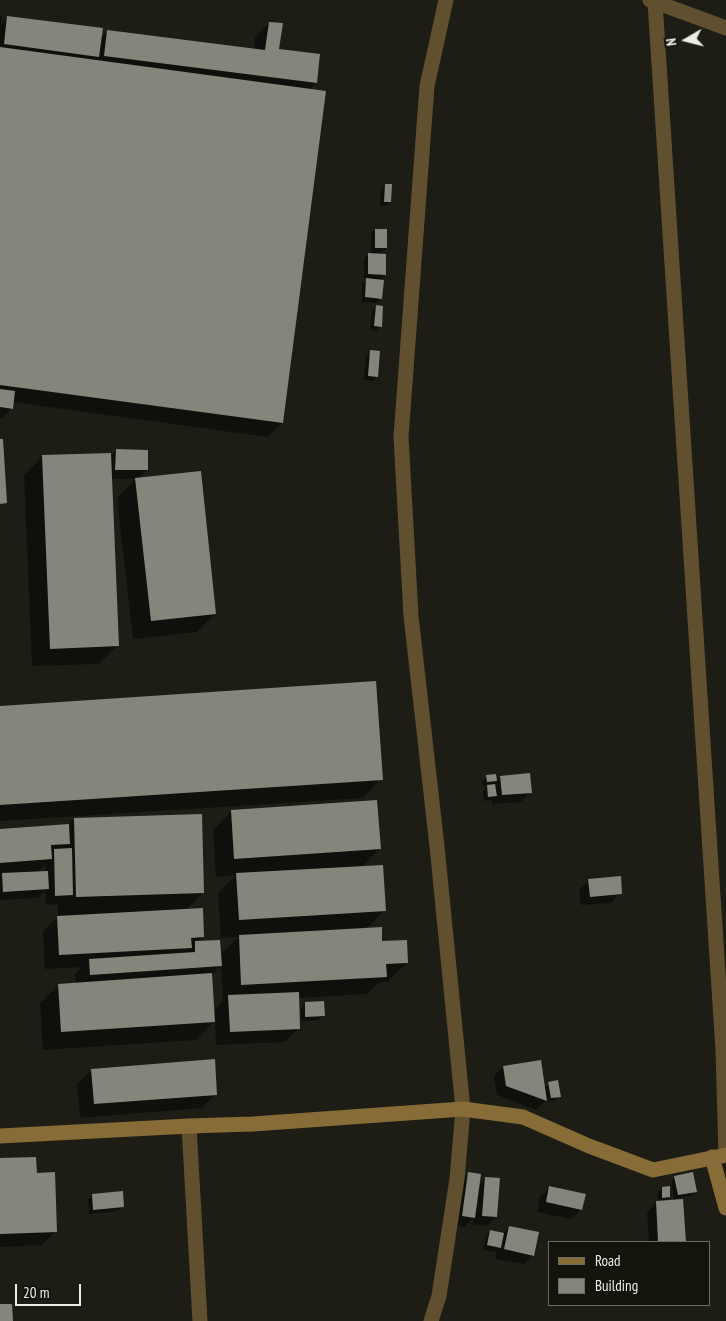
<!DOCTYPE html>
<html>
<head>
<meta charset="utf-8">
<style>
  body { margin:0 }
  #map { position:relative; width:726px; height:1321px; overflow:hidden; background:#1e1d15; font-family:"PT Sans Narrow",sans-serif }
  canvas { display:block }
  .legend { position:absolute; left:548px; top:1241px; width:162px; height:65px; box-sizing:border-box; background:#15140c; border:1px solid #6b6b64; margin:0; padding:6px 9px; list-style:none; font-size:15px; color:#edede7 }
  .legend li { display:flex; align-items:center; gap:10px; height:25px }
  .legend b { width:25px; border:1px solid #6b6b64 }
  .north { position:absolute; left:661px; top:15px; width:50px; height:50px; -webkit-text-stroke:4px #15140c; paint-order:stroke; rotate:262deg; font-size:14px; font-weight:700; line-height:20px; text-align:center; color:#edede7 }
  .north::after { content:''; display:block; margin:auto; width:18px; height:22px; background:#edede7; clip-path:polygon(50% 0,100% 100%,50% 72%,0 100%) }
  .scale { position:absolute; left:15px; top:1284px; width:66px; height:22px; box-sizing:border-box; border:2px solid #edede7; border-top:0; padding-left:6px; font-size:15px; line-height:18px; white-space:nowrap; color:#edede7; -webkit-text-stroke:4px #15140c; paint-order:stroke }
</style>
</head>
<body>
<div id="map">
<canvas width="726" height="1321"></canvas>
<ul class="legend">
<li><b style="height:6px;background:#886c37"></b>Road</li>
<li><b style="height:14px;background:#83867b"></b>Building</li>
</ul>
<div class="north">N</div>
<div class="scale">20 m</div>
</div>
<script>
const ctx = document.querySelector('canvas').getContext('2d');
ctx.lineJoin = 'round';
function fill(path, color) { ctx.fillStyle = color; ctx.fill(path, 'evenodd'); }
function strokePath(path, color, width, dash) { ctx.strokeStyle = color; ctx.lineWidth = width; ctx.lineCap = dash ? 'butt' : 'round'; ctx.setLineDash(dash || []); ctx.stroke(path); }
const shadow = new Path2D(`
  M0,16h2l-1,8 7,-7 92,22 7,-7 147,18 1,-13 14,-14 9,27 38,32 -7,8 -27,333 -15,14 -254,-35 -1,6 -10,10 -2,-1z
  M385,185l5,17 -5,4h-5l1,-16z
  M375,230l11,18 -7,7 6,19 -7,7 3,17 -5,5 -14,-1v-18l7,-6h-5v-19l5,-5h2v-20z
  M377,306l3,20 -4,5 -6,-1 2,-19z
  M371,351l6,25 -4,5 -9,-1 2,-24z
  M116,450l30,20 -9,10 78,134 -18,18 -64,7 -16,-141 19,-19h-25l7,166 -19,19 -67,2 -8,-191 18,-18h68z
  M0,707l381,72 -18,19 -363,23z
  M495,776l1,6 4,-5 30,15 -9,10 -29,2v-4l-8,1 -1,-10 5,-5h-5l-1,-5 5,-4z
  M232,811l148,38 -19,18 23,44 -18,18 41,34 -19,18 -8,1 -13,12 -69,4 1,30 -14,14 -69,3 -1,-24 -19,19 -153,10 -3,-47 19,-18 17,-1 -1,-10 7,-7 -37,2 -2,-38 15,-15v-12l-12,1 -1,-14 -7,7 -38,2v-23l2,-2h-2v-45l67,-4 7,-7 129,73 -17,18 17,26 -6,7 23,12 19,-18 -18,1 -3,-45 18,-18 -20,2 -3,-47zM45,864v8l-8,1zM221,965l2,37 -10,10 -2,-36z
  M589,880l32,13 -10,10 -30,2 -2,-15z
  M305,1003l18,13 -4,4 -18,1v-13z
  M503,1067l41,22 5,-5 10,12 -4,5 -8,1 -1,-2 -10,10 -39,-15 -3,-19z
  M92,1070l124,24 -14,14 -122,10 -3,-34z
  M0,1159l36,15 20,57 -14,14 -42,2z
  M469,1174l9,12 8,-8 10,39 -10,9 -13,-1v-7l-9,9 -11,-2 6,-42z
  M675,1177l21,14 -5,5 -17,3 -3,-17z
  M550,1188l31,22 -10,9 -34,-7 3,-15z
  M662,1188l7,9 -5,5 18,-1 3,41h-36l-2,-30 10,-10h1v-10z
  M92,1196l31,10 -5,5 -29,3 -1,-14z
  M509,1227l24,28 -9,9 -29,-5 2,-7 -14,-2 3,-14 4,-5 12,3z`);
const building = new Path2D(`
  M7,16l96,12 -4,29 -95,-13z
  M269,22l14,1 -4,26 41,5 -3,29 -213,-27 3,-26 158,20z
  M0,47l326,44 -43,332 -283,-38z
  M385,184h7l-1,18h-7z
  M375,229h12v19h-12z
  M368,253l18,1v21l-18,-1z
  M366,278l18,2 -2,19 -17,-2z
  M376,305l7,1 -1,21 -8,-1z
  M370,350l10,1 -2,26 -10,-1z
  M0,389l15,2 -2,18 -13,-2z
  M0,439h3l4,64 -7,1z
  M116,449l32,1v20h-33z
  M111,453l8,193 -69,3 -8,-194z
  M201,471l15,143 -65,7 -16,-143z
  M376,681l7,99 -383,25v-99z
  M530,773l2,20 -30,2 -2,-19z
  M496,774l1,7 -10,1 -1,-7z
  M495,784l2,12 -9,1 -1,-12z
  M377,800l4,49 -147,10 -3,-49z
  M202,814l2,79 -128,4 -2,-79z
  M69,824l1,20 -19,1 1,14 -52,4v-34z
  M72,848l1,47 -18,1 -1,-47z
  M383,865l3,46 -147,9 -3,-47z
  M48,871l1,18 -46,3 -1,-19z
  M621,876l1,18 -32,3 -2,-18z
  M203,908l1,29 -13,1 1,10 -133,7 -2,-39z
  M382,927v14l25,-1 1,23 -22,1 1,13 -146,8 -2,-50z
  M220,940l2,26 -132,9 -1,-16 106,-7v-11z
  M212,973l3,49 -154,10 -3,-48z
  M299,992l1,37 -70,3 -2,-37z
  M324,1001l1,15 -20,1v-15z
  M215,1059l2,36 -123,9 -3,-35z
  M541,1060l6,41 -41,-15 -3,-20z
  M558,1080l3,17 -10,1 -3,-16z
  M36,1157l1,16 18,-1 2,60 -57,2v-76z
  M468,1172l13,2 -6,44 -13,-2z
  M693,1172l4,20 -19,3 -4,-19z
  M485,1177l15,1 -3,39 -15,-1z
  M549,1186l37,8 -4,16 -36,-8z
  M670,1186v11l-8,1v-11z
  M123,1191l1,16 -31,3 -1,-16z
  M683,1199l3,43h-28l-2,-41z
  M509,1226l30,6 -5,24 -30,-7z
  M490,1230l14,3 -3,15 -14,-3z
  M0,1304h12l1,17h-13z`);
const street = new Path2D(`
  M650,0l76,28
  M655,2l68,1048 3,105
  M189,1126l11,195
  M431,1321l8,-25 18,-117 6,-70 -26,-263 -26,-230 -10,-179 26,-351 19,-86`);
const secondary = new Path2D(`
  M0,1136l189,-10 64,-2 210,-15 60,8 66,29 64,24 73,-15
  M712,1157l14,51`);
fill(shadow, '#0007');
fill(building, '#83867b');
strokePath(street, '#615030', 15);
strokePath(secondary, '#886c37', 15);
</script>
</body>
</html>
